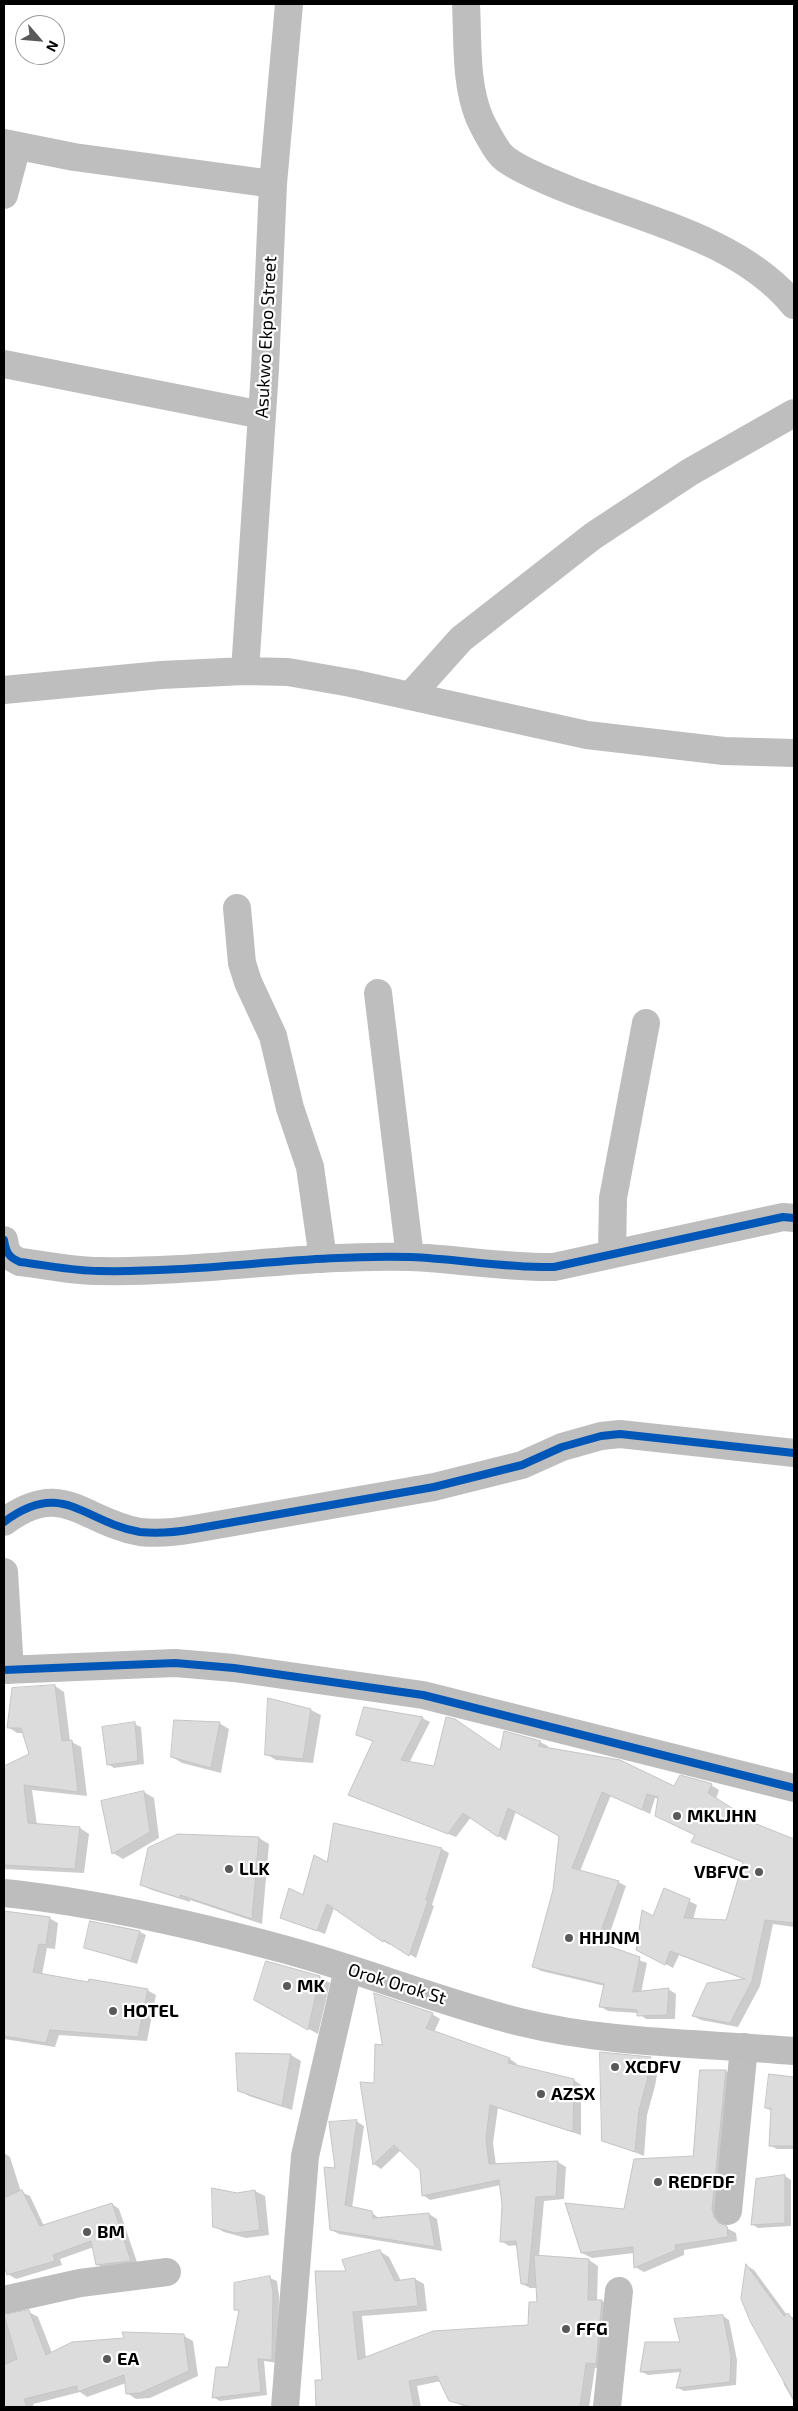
<!DOCTYPE html>
<html>
<head>
<meta charset="utf-8">
<style>
  body { margin:0 }
  #map { position:relative; width:798px; height:2411px; overflow:hidden; background:#fff; font-family:"Exo 2",sans-serif }
  canvas { display:block }
  .frame { position:absolute; inset:0; border:5px solid #000; pointer-events:none }
  .north { position:absolute; left:15px; top:15px; width:50px; height:50px; box-sizing:border-box; background:#fff; border:1px solid #999; border-radius:50%; rotate:117deg; font-size:14px; font-weight:700; line-height:20px; text-align:center; color:#000 }
  .north::after { content:''; display:block; margin:auto; width:18px; height:22px; background:#595959; clip-path:polygon(50% 0,100% 100%,50% 72%,0 100%) }
</style>
</head>
<body>
<div id="map">
<canvas width="798" height="2411"></canvas>
<div class="frame"></div>
<div class="north">N</div>
</div>
<script>
const ctx = document.querySelector('canvas').getContext('2d');
ctx.lineJoin = 'round';
function fill(path, color) { ctx.fillStyle = color; ctx.fill(path, 'evenodd'); }
function strokePath(path, color, width, dash) { ctx.strokeStyle = color; ctx.lineWidth = width; ctx.lineCap = dash ? 'butt' : 'round'; ctx.setLineDash(dash || []); ctx.stroke(path); }
function write(font, color, halo, rows, align = 'center') {
  ctx.font = font + ' "Exo 2",sans-serif'; ctx.lineWidth = 4.5; ctx.setLineDash([]); ctx.textBaseline = 'middle'; ctx.strokeStyle = halo; ctx.fillStyle = color; for (const [text, x, y, turn = 0] of rows) {
    ctx.save(); ctx.translate(x, y); ctx.rotate((+turn || 0) * Math.PI / 180); ctx.textAlign = isNaN(turn) ? turn : align; if (halo) ctx.strokeText(text, 0, 0); ctx.fillText(text, 0, 0); ctx.restore();
  }
}
const shadow = new Path2D(`
  M55,1686l9,6 6,49 11,6 6,49 -55,-6 5,35 43,3 9,6 -5,39 -80,-4v-101l26,-13 -6,-22h-7l-9,-6z
  M311,1710l10,5 -8,48 -37,-3 -10,-6z
  M422,1718l8,4 -21,41 26,4 105,-25 8,4 -1,3 128,39 36,-3 8,5 -3,9 31,20v2l47,20v86l-21,-3 -13,62 -22,41 -37,-7 -8,-4 53,-36 -67,-25 -6,13 -35,-19 16,-31 35,-17 8,4 -4,15 34,1 17,-58 -51,-21 3,-7 -37,-36 -4,-1 -5,16 -39,-19 -31,76 38,11 8,4 -21,61 42,16 -6,30 27,-4 8,5 -1,25h-29l-8,-6 -30,-2 -8,-5 5,-20 -64,-15 -7,-4 20,-77 6,-54 -44,-25 -10,30 -35,-24 -15,20 -106,-42 24,-53 -17,-7z
  M219,1723l10,6 -8,44 -39,-10 -10,-6z
  M134,1724l7,3 3,37 -30,4 -6,-4z
  M144,1792l10,6 5,40 -36,21 -10,-6z
  M335,1824l107,25 7,4 -17,52 2,1 -18,52 -25,-15 -1,2 -7,-4 -49,-33 -9,26 -44,-17 23,-21 24,-32z
  M178,1836l81,2 10,6 -7,80 -72,-24v2l-38,-12 -10,-5z
  M4,1912l45,6 9,5 -3,26 -8,-1 -5,27 47,9 58,6 9,5 -9,46 -88,-6 -4,12 -51,-8z
  M140,1932l6,3 -9,29 -52,-17z
  M267,1962l53,15 10,6 -12,51 -63,-34z
  M432,2014l8,5 -6,13 76,27 7,5 -1,2 58,14 7,5v50l-83,-27 -5,35 3,22 62,-3 8,5 -2,32 -20,2 -5,56 50,3 9,6 -1,35h5l9,5 -6,63 -10,-1 -6,39h-124l-15,-7 -9,-19 -24,5 4,21h-104v-26h6l25,-108 31,-22 10,6 12,24 14,-2 9,5 3,27 -65,5 4,42 163,-32 9,-23 -1,-15h-7l-8,-4 -4,-39 -9,1 -8,-5 2,-36 -2,-20 -71,15 -7,-5 -2,-26 -20,-19 -20,19 -7,-5 -13,-81 14,2 9,-39z
  M291,2055l10,6 -9,49 -43,-14 -10,-6z
  M650,2058l9,5 -4,23 -8,29 -3,41 -40,-16z
  M726,2071l9,5 -14,139 4,12 11,6 1,8 -53,9v5l-40,17 -9,-5 -1,-14 -42,5 -10,-5 43,-43 69,-52z
  M794,2078v71h-17l-6,-3 1,-35 -6,-3z
  M356,2121l8,5 -12,82 20,5 8,6 49,-5 8,5 5,32 -103,-17 -8,-4 5,-61z
  M4,2153l6,4 11,35 9,4 14,30 68,-22 7,5 19,56 -33,4 -8,-5 -3,-17 -34,12 2,6 -46,14 -8,-5 -4,-13z
  M785,2176l6,4v46l-33,2 -6,-4z
  M255,2191l10,5 4,39 -23,3 -22,-6 -10,-6z
  M747,2266l7,4 33,45 7,3v84l-11,-19 3,-1z
  M270,2278l7,3 2,15 -1,67 -14,-2 3,34 -47,6 -7,-4 16,-29 11,-56 -5,-3z
  M29,2312l9,5 14,36 132,-17 9,5 5,35 -48,22 -14,1 -9,-6 -1,-10 -39,14 -7,-5 -47,12 1,3h-30v-91z
  M723,2316l6,4 8,40 -1,25 -52,6 -6,-3 3,-16 -33,3 -6,-3z`);
const building = new Path2D(`
  M55,1685l7,56 10,-1 6,52 -54,-7 4,38 52,4 -5,42 -71,-4v-99l25,-12 -8,-26h-14l5,-40z
  M268,1698l43,11 -8,50 -38,-4z
  M364,1707l59,10 -22,43 33,6 12,-49 9,2 45,31 4,-19 37,10 -3,5 82,14 54,26 6,-11 26,7 6,2 -4,9 32,20 -1,4 55,22v84l-29,-3 -13,61 -22,42 -38,-7 15,-33 38,-4 -75,-28 -5,14 -29,-15 6,-40 11,6 11,-28 26,11 -6,19 42,2 17,-58 -52,-20 4,-7 -40,-19 3,-19 -11,-3 -5,16 -40,-18 -30,76 47,13 -22,61 43,15 -7,35 36,-4 -2,27 -30,1v-6l-38,-3 5,-23 -72,-17 21,-77 6,-54 -51,-28 -10,29 -35,-24 -15,21 -100,-39 25,-54 -17,-6z
  M174,1720l46,2 -9,46 -40,-11z
  M135,1722l3,39 -31,4 -5,-38z
  M144,1791l6,41 -38,22 -11,-53z
  M334,1823l108,25 -16,52 2,1 -19,55 -25,-16 -1,2 -56,-38 -10,27 -37,-13 9,-30 14,7 11,-40 13,7z
  M178,1834l81,3 -7,82 -72,-24v3l-40,-13 8,-37z
  M4,1911l46,6 -4,28 -7,-1 -6,28 55,10 1,-3 59,10 -10,48 -88,-7 -4,13 -42,-7z
  M90,1921l50,10 -9,30 -47,-13z
  M266,1961l54,15 -12,54 -54,-30z
  M374,1993l59,20 -7,15 84,30 -2,5 66,16 -1,53 -83,-27 -4,33 3,26 69,-3 -2,35 -20,1 -8,87h-7l-5,-43 -16,1 2,-37 -3,-25 -77,16 -2,-26 -26,-25 -21,20 -13,-83 14,1 1,-39 7,1z
  M600,2052l51,5 -4,24 -8,29 -4,42 -33,-11z
  M236,2053l55,1 -9,52 -44,-15z
  M700,2070h26l-14,139 2,8 5,6 8,3 1,11 -53,8 1,5 -42,18 -1,-21 -52,6 -16,-50 59,6 10,-50 59,-3z
  M769,2074l25,3v69h-25l2,-38h-6z
  M357,2120l-12,85 27,6 1,7 56,-5 6,34 -105,-17 -6,-63 11,1 -6,-46z
  M785,2175v48l-34,2 5,-46z
  M212,2188l25,5 18,-3 5,40 -25,3 -22,-6z
  M22,2190l18,36 72,-23 19,58 -35,4 -5,-24 -38,14 2,6 -48,14 -3,-10v-67z
  M380,2250l15,31 20,-3 3,28 -65,6 5,48 75,-29 95,-6 1,-23h8l-3,-47 55,4 -1,41h14l-6,64 -10,-1 -6,44h-108l-23,-6 -12,-25 -28,5 5,26h-98l-1,-27h7l-7,-109h31l-4,-11z
  M746,2264l38,52 4,-3 6,8v79l-43,-77 -10,-24z
  M270,2276l3,16 -1,68 -14,-1 3,33 -49,6 4,-31h12l11,-57h-5v-27z
  M29,2310l17,45 26,-13 52,-4 -2,-6 62,2 5,37 -49,22 -14,1 -2,-19 -47,17v-6l-53,13 3,8h-23v-42l13,-6 -13,-44z
  M723,2315l8,40 -1,27 -54,6 5,-19 -41,3 5,-30h35l-6,-23z`);
const minor = new Path2D(`
  M466,4c2,36 -1,78 13,113 4,9 16,32 23,39 13,13 57,30 75,37 74,28 165,49 217,112
  M4,143l70,14 199,27
  M4,195l13,-49
  M4,364l258,51
  M245,671l20,-302 8,-185 16,-180
  M4,690l157,-15 84,-4 43,1 63,11 236,52 137,16 70,2
  M410,696l51,-57 132,-103 97,-64 104,-59
  M237,908l5,55 6,19 25,54 17,72 20,59 13,92
  M378,993l32,264
  M4,1240c2,12 4,17 16,22 26,3 53,9 79,9 104,2 208,-17 311,-14 49,2 96,11 144,10l229,-50 11,1
  M612,1254l1,-56 33,-175
  M4,1522c59,-44 79,0 136,10 18,2 37,0 54,-3l240,-42 88,-22 40,-18 39,-11 19,-2 174,19
  M4,1572l6,98
  M4,1670l171,-7 59,5 189,27 371,93
  M728,2211l16,-164
  M4,2300l76,-17 87,-11
  M285,2407l20,-251 43,-187
  M607,2407l12,-116`);
const major = new Path2D(`
  M4,1893c90,9 190,32 279,56 79,21 157,53 237,73 89,22 183,21 274,29`);
const cycleway = new Path2D(`
  M4,1240c2,12 4,17 16,22 26,3 53,9 79,9 104,2 208,-17 311,-14 49,2 96,11 144,10l229,-50 11,1
  M4,1522c59,-44 79,0 136,10 18,2 37,0 54,-3l240,-42 88,-22 40,-18 39,-11 19,-2 174,19
  M4,1670l171,-7 59,5 189,27 371,93`);
const markers = [
  [677,1816,5,"#595959"],
  [229,1869,5,"#595959"],
  [759,1872,5,"#595959"],
  [569,1938,5,"#595959"],
  [287,1986,5,"#595959"],
  [113,2011,5,"#595959"],
  [615,2067,5,"#595959"],
  [541,2094,5,"#595959"],
  [658,2182,5,"#595959"],
  [87,2232,5,"#595959"],
  [566,2329,5,"#595959"],
  [107,2359,5,"#595959"]
];
const streetNames = [
  ["Asukwo Ekpo Street",266,337,-87],
  ["Orok Orok St",397,1984,17]
];
const poiNames = [
  ["MKLJHN",687,1816],
  ["LLK",239,1869],
  ["VBFVC",749,1872,"right"],
  ["HHJNM",579,1938],
  ["MK",297,1986],
  ["HOTEL",123,2011],
  ["XCDFV",625,2067],
  ["AZSX",551,2094],
  ["REDFDF",668,2182],
  ["BM",97,2232],
  ["FFG",576,2329],
  ["EA",117,2359]
];
fill(shadow, '#0003');
fill(building, '#dcdcdc');
strokePath(building, '#c5c5c5', 1);
strokePath(minor, '#bebebe', 28);
strokePath(major, '#bdbdbd', 28);
strokePath(cycleway, '#0057b8', 8);
for (const [x, y, r, color] of markers) { const dot = new Path2D(); dot.arc(x, y, r, 0, 2 * Math.PI); ctx.fillStyle = color; ctx.fill(dot); strokePath(dot, '#fff', 2); }
write('18px', '#000', '#fff', streetNames);
write('bold 18px', '#000', '#fff', poiNames, 'left');
</script>
</body>
</html>
